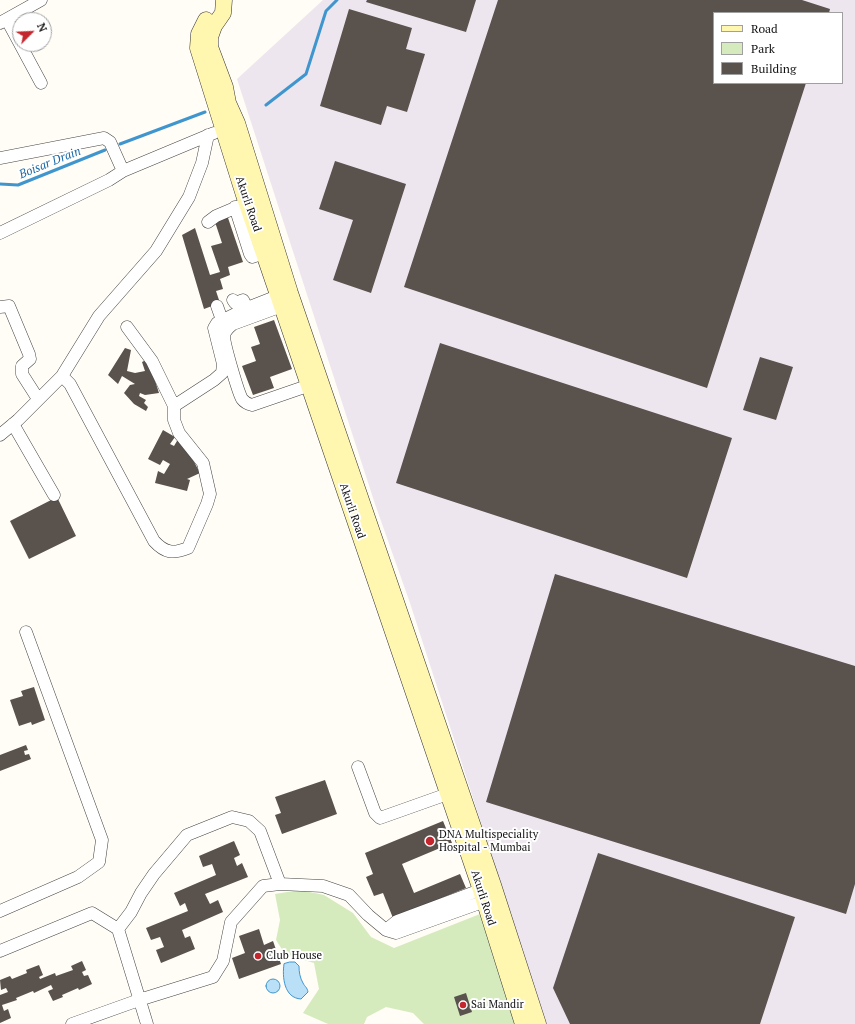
<!DOCTYPE html>
<html>
<head>
<meta charset="utf-8">
<style>
  body { margin:0 }
  #map { position:relative; width:855px; height:1024px; overflow:hidden; background:#fffdf5; font-family:"PT Serif",serif }
  canvas { display:block }
  .legend { position:absolute; left:713px; top:12px; width:130px; height:72px; box-sizing:border-box; background:#fff; border:1px solid #a0a0a0; margin:0; padding:5px 7px; list-style:none; font-size:12px; color:#111 }
  .legend li { display:flex; align-items:center; gap:8px; height:20px }
  .legend b { width:20px; border:1px solid #a0a0a0 }
  .north { position:absolute; left:12px; top:12px; width:40px; height:40px; box-sizing:border-box; background:#fff; border:1px solid #a0a0a0; border-radius:50%; rotate:66deg; font-size:11px; font-weight:700; line-height:16px; text-align:center; color:#111 }
  .north::after { content:''; display:block; margin:auto; width:14px; height:18px; background:#c4262e; clip-path:polygon(50% 0,100% 100%,50% 72%,0 100%) }
</style>
</head>
<body>
<div id="map">
<canvas width="855" height="1024"></canvas>
<ul class="legend">
<li><b style="height:5px;background:#fff6b0"></b>Road</li>
<li><b style="height:11px;background:#d5ebbd"></b>Park</li>
<li><b style="height:11px;background:#5a524d"></b>Building</li>
</ul>
<div class="north">N</div>
</div>
<script>
const ctx = document.querySelector('canvas').getContext('2d');
ctx.lineJoin = 'round';
function fill(path, color) { ctx.fillStyle = color; ctx.fill(path, 'evenodd'); }
function strokePath(path, color, width, dash) { ctx.strokeStyle = color; ctx.lineWidth = width; ctx.lineCap = dash ? 'butt' : 'round'; ctx.setLineDash(dash || []); ctx.stroke(path); }
function write(font, color, halo, rows, align = 'center') {
  ctx.font = font + ' "PT Serif",serif'; ctx.lineWidth = 4; ctx.setLineDash([]); ctx.textBaseline = 'middle'; ctx.strokeStyle = halo; ctx.fillStyle = color; for (const [text, x, y, turn = 0] of rows) {
    ctx.save(); ctx.translate(x, y); ctx.rotate((+turn || 0) * Math.PI / 180); ctx.textAlign = isNaN(turn) ? turn : align; if (halo) ctx.strokeText(text, 0, 0); ctx.fillText(text, 0, 0); ctx.restore();
  }
}
const industrial = new Path2D(`
  M323,0h532v1024h-309l-136,-421 -35,-99 -138,-425zM714,13h128v70h-128z`);
const green = new Path2D(`
  M300,890l24,5 29,18 18,24 23,11 86,-34 36,110h-92l-11,-11 -27,-6 -19,10 -3,7h-36l-25,-11 16,-24 -5,-26 -29,-9 -9,-14 4,-20 -5,-26z`);
const water = new Path2D(`
  M290,962h5l4,4c0,6 1,12 4,17 2,4 4,4 5,9l-7,7c-17,-1 -19,-22 -17,-35z
  M266 986a7 7 0 1 1 14 0a7 7 0 1 1-14 0Z`);
const stream = new Path2D(`
  M266,105l40,-31 20,-63 11,-11
  M120,144l85,-32
  M0,184l18,1 87,-35`);
const building = new Path2D(`
  M367,0h109l-10,32 -100,-30z
  M498,0h304l28,9 -1,4h-115v70h92l-99,305 -303,-101z
  M349,9l63,19 -6,21 19,5 -18,58 -20,-6 -6,19 -61,-19z
  M335,161l71,23 -35,109 -38,-13 20,-60 -34,-11z
  M227,215l16,47 -15,5 2,8 -10,4 3,10 -7,2 4,12 -16,6 -22,-74 13,-7 15,47 10,-3 -9,-26 11,-3 -8,-24z
  M274,320l18,49 -22,8 4,11 -21,7 -11,-29 14,-5 -5,-14 9,-3 -6,-17z
  M440,343l292,95 -45,140 -291,-95z
  M125,348l6,2 -4,21 8,2 10,-2 -3,-9 6,-3 11,34 -14,2 -5,-2 -1,3 7,4 -2,3 4,4 -2,4 -12,-7 -10,-11 6,-8 5,-1 -13,-8 -4,8 -10,-9z
  M760,357l33,10 -17,53 -33,-10z
  M163,430l12,7 -5,7 4,2 3,-5 5,-2 18,34 -13,6 3,1 -3,11 -32,-8 3,-12 6,3 6,-10 -7,-4 -3,5 -12,-6z
  M57,497l19,39 -47,23 -19,-38z
  M555,574l300,92v218l-9,30 -360,-112z
  M34,687l11,33 -13,5 -1,-3 -12,4 -9,-26 13,-4 -2,-5z
  M26,745l2,5 -4,1 1,4 4,-1 2,5 -31,12v-16z
  M325,780l12,34 -55,20 -7,-19 6,-2 -6,-16z
  M443,821l9,22 -50,21 12,29 46,-19 6,14 -73,30 -10,-25 -9,3 -8,-19 7,-3 -8,-21z
  M234,841l6,14 -6,3 3,8 5,-3 6,14 -43,17 5,10 8,-4 5,12 -41,18 3,8 5,-2 5,13 -34,14 -5,-13 8,-3 -4,-10 -9,3 -5,-12 42,-17 -3,-8 -5,3 -6,-13 42,-18 -4,-11 -9,3 -4,-11z
  M598,853l197,64 -35,107h-190l-17,-36z
  M259,929l5,16 9,-4 8,23 -42,15 -7,-21 13,-5 -6,-17z
  M82,961l4,9 -4,2 2,4 4,-1 4,9 -13,6 -1,-2 -16,7 1,2 -10,4 -5,-10 5,-2 -2,-4 -17,8 -1,-2 -17,7 1,2 -15,5 2,6 4,-2 3,9 -11,5v-28l8,-3 -2,-4 -5,2 -1,-10 10,-4 2,3 15,-6 -1,-3 13,-5 4,10 -4,2 1,2 15,-6 1,3 17,-6 -2,-4z
  M466,993l6,19 -12,4 -6,-19z`);
const street = new Path2D(`
  M7,20l13,24
  M0,23l41,-23
  M20,44l21,39
  M0,158l104,-20 6,4 13,29
  M235,207l15,47 2,3 12,-4
  M208,222l8,-6 26,-11
  M0,233l109,-53 14,-9 91,-38
  M233,300l2,3 8,-3 4,8
  M217,306l5,14
  M282,306l-49,18c-4,3 -8,6 -9,12 0,8 14,56 18,63 3,4 6,5 10,6l64,-22
  M0,307l9,-1 20,48 1,5 -8,7v8l16,25
  M62,376l8,8 84,157c11,12 19,13 34,7l19,-44 3,-10 -7,-31 -24,-30 -5,-13v-14l-22,-45 -25,-34
  M174,406l40,-26 8,-7 1,-9 -9,-36 3,-5 30,-15 38,-15
  M13,424l41,71
  M0,435l18,-15 44,-44 37,-60 57,-65 33,-54 13,-34 6,-28
  M358,767l17,46 5,5 76,-27
  M0,911l78,-34 21,-15 3,-22 -76,-208
  M386,930l11,-9 91,-34
  M0,951l92,-38 26,16
  M72,1024l67,-24 74,-23 10,-16 8,-39 32,-36 17,-2 43,2 26,9 19,20 18,15 10,3 95,-34
  M147,1024l-29,-95 13,-17 10,-19 13,-19 33,-39 45,-18 17,4 11,10 20,53`);
const secondary = new Path2D(`
  M224,0l-1,13 -9,13 -4,11v10l15,40 3,16 9,20 53,170 203,592 45,139
  M206,20l-7,14 -1,14 46,147 237,695 42,134`);
const markers = [
  [430,841,5,"#c4262e"],
  [258,956,4,"#c4262e"],
  [463,1005,4,"#c4262e"]
];
const streetNames = [
  ["Akurli Road",248,204,71],
  ["Akurli Road",352,511,71],
  ["Akurli Road",483,898,72]
];
const poiNames = [
  ["DNA Multispeciality",439,835],
  ["Hospital - Mumbai",439,848],
  ["Club House",266,956],
  ["Sai Mandir",471,1005]
];
const waterNames = [
  ["Boisar Drain",50,163,-22]
];
fill(industrial, '#eee6ef');
fill(green, '#d5ebbd');
fill(water, '#b9e0f7');
strokePath(water, '#3f96cf', 1);
strokePath(stream, '#3f96cf', 3);
fill(building, '#5a524d');
strokePath(street, '#444', 13);
strokePath(secondary, '#333', 17);
strokePath(street, '#fff', 12);
strokePath(secondary, '#fff6b0', 16);
for (const [x, y, r, color] of markers) { const dot = new Path2D(); dot.arc(x, y, r, 0, 2 * Math.PI); ctx.fillStyle = color; ctx.fill(dot); strokePath(dot, '#fff', 1.5); }
write('11px', '#111', '#fff', streetNames);
write('11px', '#111', '#fff', poiNames, 'left');
write('italic 12px', '#1768a6', '#fff', waterNames);
</script>
</body>
</html>
